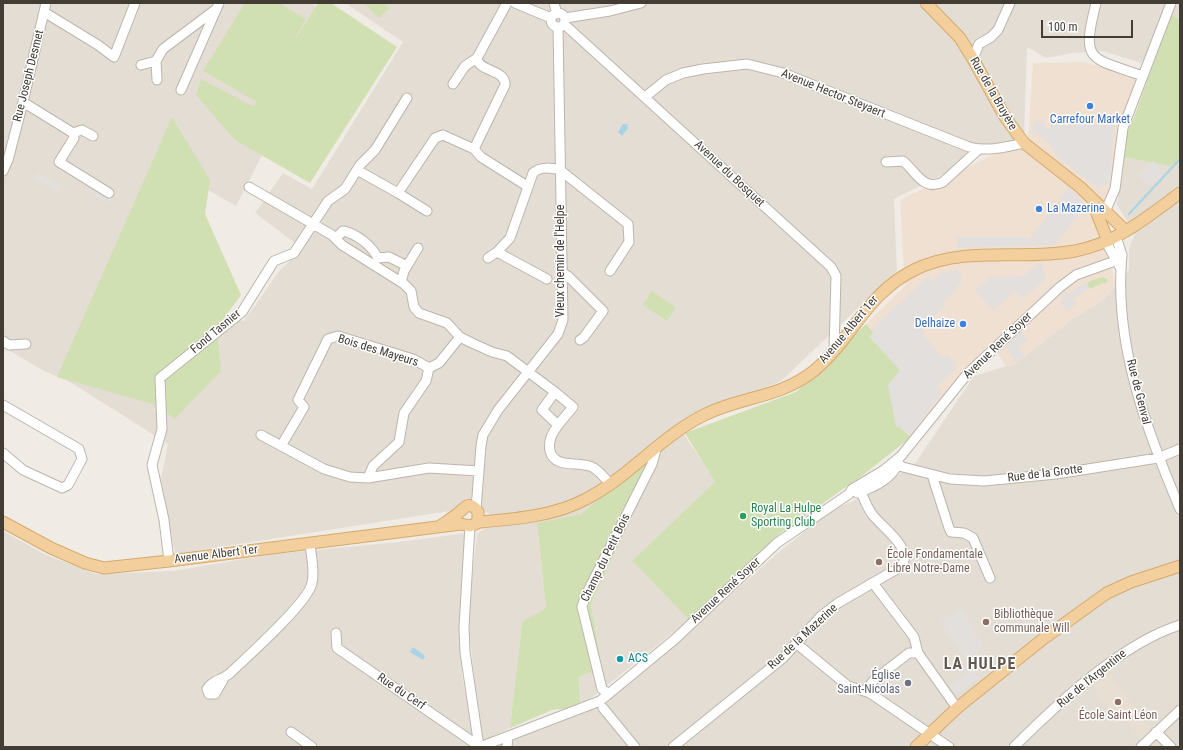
<!DOCTYPE html>
<html>
<head>
<meta charset="utf-8">
<style>
  body { margin:0 }
  #map { position:relative; width:1183px; height:750px; overflow:hidden; background:#f0ece5; font-family:"Roboto Condensed",sans-serif }
  canvas { display:block }
  .frame { position:absolute; inset:0; border:4px solid #423c35; pointer-events:none }
  .scale { position:absolute; left:1041px; top:20px; width:92px; height:18px; box-sizing:border-box; border:2px solid #423c35; border-top:0; padding-left:5px; font-size:12px; line-height:14px; white-space:nowrap; color:#423c35; -webkit-text-stroke:3px #fff; paint-order:stroke }
</style>
</head>
<body>
<div id="map">
<canvas width="1183" height="750"></canvas>
<div class="frame"></div>
<div class="scale">100 m</div>
</div>
<script>
const ctx = document.querySelector('canvas').getContext('2d');
ctx.lineJoin = 'round';
function fill(path, color) { ctx.fillStyle = color; ctx.fill(path, 'evenodd'); }
function strokePath(path, color, width, dash) { ctx.strokeStyle = color; ctx.lineWidth = width; ctx.lineCap = dash ? 'butt' : 'round'; ctx.setLineDash(dash || []); ctx.stroke(path); }
function write(font, color, halo, rows, align = 'center') {
  ctx.font = font + ' "Roboto Condensed",sans-serif'; ctx.lineWidth = 3; ctx.setLineDash([]); ctx.textBaseline = 'middle'; ctx.strokeStyle = halo; ctx.fillStyle = color; for (const [text, x, y, turn = 0] of rows) {
    ctx.save(); ctx.translate(x, y); ctx.rotate((+turn || 0) * Math.PI / 180); ctx.textAlign = isNaN(turn) ? turn : align; if (halo) ctx.strokeText(text, 0, 0); ctx.fillText(text, 0, 0); ctx.restore();
  }
}
const residential = new Path2D(`
  M3,3h308l21,16 -96,187 -69,-39 31,144 46,10 36,-51 23,-21 -48,-36 28,-40 29,16 91,-147 -58,-39h835v17l-9,-6 -30,49 -38,-12 -30,2 -27,5 -19,-11 -3,90 -35,14 -95,48 3,72 -116,110 -104,43 39,58 -84,79 57,59 -109,87 -1,-30 23,-9 -11,-64 71,-154 -65,49 -16,15 -44,10 9,85 -24,13 -12,106 -29,14 -13,-124 9,-84 13,-9 -1,-12 -20,-5 -294,46 -14,-75 7,-35 -98,-62 -26,-11 -41,-24z
  M1123,157l47,9 10,-5v400l-56,19 -178,131 -38,36h-419l119,-49 87,-72 84,-74 53,-42 44,-19 40,-29 58,-86 42,-13 55,-43 33,-21 25,-29v-22l6,-14 -18,-29z
  M3,531l43,24 50,19 77,-3 101,-17 125,-12 68,-9 -7,90 2,54 16,70h-475z
  M1180,570v177h-258l93,-82 89,-66 22,-12z`);
const commercial = new Path2D(`
  M1084,62l53,15 -19,52 -5,63 -9,51 12,41 -12,15 -33,21 -55,43 -10,4 -14,-23 -27,24 -54,69 -37,-104 -8,-9 39,-38 -5,-86 105,-51 23,-9 5,-77z`);
const education = new Path2D(`
  M1107,671l45,57 -11,12 -23,-28 -5,3 -23,-30z`);
const green = new Path2D(`
  M245,3h34l27,16 -16,29 28,-45h13l66,44 -87,136 -75,-43 -39,-45 5,-16 53,28 3,-5 -54,-31z
  M364,3h20l5,5 -10,10z
  M1171,14l9,6v141l-10,5 -47,-9 3,-23 9,-19z
  M172,117l38,63 -5,34 36,81 -24,33 4,43 -46,48 -22,-15 -96,-27z
  M1103,277l5,2 -2,4 -8,2 -8,4 -3,-5 3,-3z
  M652,291l24,17 -9,13 -24,-16z
  M866,324l8,9 -4,4 30,33 -4,57h4l11,10 -48,38 -85,60 -89,85 -57,-59 83,-79 -30,-49 111,-41z
  M662,450l-71,154 11,64 -23,9 1,30 -28,3 -42,18 12,-106 24,-14 -9,-85 44,-9 16,-15z`);
const parking = new Path2D(`
  M1051,120l64,5 -6,60h-6l-4,4 -40,-31 -10,-15 -17,-13 3,-9 10,1v6l5,1z
  M1153,161l11,11 -15,15 -11,-12z
  M37,172l24,15 -3,5 -25,-14z
  M1069,187l17,19 -32,39 -97,3 -1,-11h68l5,3z
  M97,190l15,8 -3,6 -16,-8z
  M1040,262l3,4 1,8 3,4 -22,19 -3,1 -6,-7 -22,20 -19,-21 5,-5 8,-4v-4l36,-1z
  M956,270l6,5 -1,7 -4,6 -14,14 3,3 -25,24 4,5 -1,2 19,22 4,-4 10,11 -4,3 2,1 -18,17 5,6 -32,43 -10,-8h-4l-8,-42 12,-15 -30,-33 4,-4 -3,-3 57,-53 4,4 9,-8z
  M1085,282l4,6 -16,12 -4,-6z
  M1065,291l12,13 -10,7 -7,-9 3,-3 -2,-4z
  M1020,331l8,9 -10,7 7,9 -9,7 -11,-18z
  M961,608l23,38 -17,15 -27,-39z
  M972,668l8,10 -23,18 -8,-9z`);
const water = new Path2D(`
  M623,124h4l1,4 -6,8 -4,-4z
  M413,647l12,9 -2,4 -13,-8z`);
const stream = new Path2D(`
  M1129,214l51,-55`);
const minor = new Path2D(`
  M515,3l36,15
  M554,3l3,11
  M1096,3c-15,60 -7,54 47,73
  M44,12l54,33 16,12 21,-54
  M551 20a7 7 0 1 1 14 0a7 7 0 1 1-14 0Z
  M565,18l45,-7 31,-8
  M564,24l267,243 5,9 -2,74
  M973,59l6,-15 12,-7 7,-7 12,-27
  M141,65l15,-4
  M157,80l-1,-19 7,-12 52,-39
  M453,84l12,-18 12,-8
  M181,90l38,-87
  M645,97l21,-17 17,-7 20,-4 44,-5 36,9 186,74c18,5 37,0 55,-4
  M23,102l50,31 1,5 -15,24 50,31
  M73,133l9,-3 11,6
  M474,149l31,-64c1,-16 -27,-13 -28,-27l30,-55
  M886,162l17,-1c13,10 20,31 40,21l35,-32
  M357,170l41,23 37,-55 8,-3 31,14 7,8 46,29
  M3,171l5,-11 15,-58 23,-99
  M249,187l83,48 10,10 62,39 7,7 3,16 5,6 28,10 13,14 12,6 20,9 15,4 48,36 -13,18 16,15c-6,9 -10,15 -8,26 5,19 31,9 44,17 6,4 11,10 16,16
  M398,193l29,18
  M1105,212l10,-23 8,-61 48,-125
  M336,238l7,-7c14,3 28,14 35,27l11,-1 18,9
  M1106,242l15,27 1,-14 -6,-18
  M497,252l13,-14 23,-65c8,-7 18,-5 27,-3l68,54 1,18 -19,29
  M488,258l9,-6 50,27
  M1121,269c-4,84 27,164 59,240
  M563,273l5,3 35,35 -19,26 -4,3
  M401,282l3,-11 14,-23
  M3,341l6,4 17,-1
  M555,392l18,15 -15,18
  M3,405l76,44 3,10 -14,26 -6,3 -39,-18 -20,-17
  M261,435l63,34 26,8 18,1 61,-10 50,3
  M281,446l23,-39 -6,-7 30,-61 10,-3 75,23 16,9
  M891,464l59,15 34,2 72,-7 102,-16 22,-9
  M932,475l17,53 2,4 13,1 9,5 17,40
  M368,478l5,-12 26,-24 5,-29 22,-32 3,-13 10,-5 21,-26
  M857,493c16,-5 34,-14 42,-30
  M476,509l5,-63 2,-11 15,-25 60,-76 5,-14 -5,-293
  M470,526l-6,101 1,25 14,95
  M169,561l-5,-41 -12,-55 10,-36 -2,-51 82,-66 32,-51 20,-8 34,-52 17,-12 15,-24 15,-15 32,-52
  M873,583l41,54 4,16 39,55
  M336,633l1,15 136,94 5,1
  M797,644l51,42 22,7 79,54
  M223,680l-8,14h-6l-2,-5c3,-7 16,-10 22,-15 18,-17 79,-71 83,-91 3,-12 -1,-27 -2,-40
  M866,690l8,-10 35,-27h9
  M609,694l-7,-5 -20,-82 3,-10 67,-133 5,-18
  M603,708l32,39
  M291,732l21,15
  M1156,732l15,15
  M480,747l120,-46 74,-61 103,-97 72,-49 3,-5 32,-19 17,-14 67,-83 92,-86 16,-12 39,-14
  M507,747l1,-11
  M673,747l110,-89 38,-42 17,-13 64,-37c11,-19 -20,-38 -30,-52 -6,-8 -9,-19 -14,-28
  M1014,747c43,-43 108,-104 166,-122
  M1141,747l39,-37`);
const major = new Path2D(`
  M926,3l34,35 13,21 32,58 19,26 56,44 46,44
  M1094,206l14,35
  M3,522l48,26 34,15 19,5 65,-7 292,-37 9,2 10,-4c35,-3 75,-6 106,-23 43,-22 74,-62 118,-84 37,-19 75,-16 111,-45 38,-32 52,-78 101,-101 51,-24 106,-8 159,-18 42,-8 72,-34 105,-58
  M440,526c5,-3 10,-7 16,-11 7,-5 13,-17 22,-3v8l-3,4
  M916,747l41,-39 86,-69 64,-46 24,-11 49,-16`);
const markers = [
  [1090,106,4,"#3f7fe0"],
  [1039,209,4,"#3f7fe0"],
  [963,324,4,"#3f7fe0"],
  [743,516,4,"#2e9e5b"],
  [879,562,4,"#8d6e63"],
  [986,622,4,"#8d6e63"],
  [620,659,4,"#0f9aa8"],
  [908,683,4,"#6b7280"],
  [1118,702,4,"#8d6e63"]
];
const streetNames = [
  ["Rue Joseph Desmet",29,76,-76],
  ["Avenue Hector Steyaert",833,94,22],
  ["Rue de la Bruyère",993,94,60],
  ["Avenue du Bosquet",729,174,43],
  ["Vieux chemin de l'Helpe",561,261,-90],
  ["Avenue Albert 1er",849,330,-50],
  ["Fond Tasnier",216,332,-40],
  ["Avenue René Soyer",998,346,-44],
  ["Bois des Mayeurs",378,351,17],
  ["Rue de Genval",1138,392,76],
  ["Rue de la Grotte",1045,474,-7],
  ["Avenue Albert 1er",216,555,-7],
  ["Champ du Petit Bois",606,558,-64],
  ["Avenue René Soyer",726,591,-43],
  ["Rue de la Mazerine",803,637,-43],
  ["Rue de l'Argentine",1092,679,-39],
  ["Rue du Cerf",401,692,34]
];
const shopNames = [
  ["Carrefour Market",1090,120],
  ["La Mazerine",1047,209,"left"],
  ["Delhaize",955,324,"right"]
];
const leisureNames = [
  ["Royal La Hulpe",751,509],
  ["Sporting Club",751,523]
];
const educationNames = [
  ["École Fondamentale",887,555],
  ["Libre Notre-Dame",887,569],
  ["Bibliothèque",994,615],
  ["communale Will",994,629],
  ["École Saint Léon",1118,716,"center"]
];
const cultureNames = [
  ["ACS",628,659]
];
const worshipNames = [
  ["Église",900,676],
  ["Saint-Nicolas",900,690]
];
const districtNames = [
  ["LA HULPE",980,665]
];
fill(residential, '#e4ddd4');
fill(commercial, '#f0e0d2');
fill(education, '#e8ded1');
fill(green, '#d1e0b2');
fill(parking, '#e2dfdd');
fill(water, '#a8d4e7');
strokePath(stream, '#a8d4e7', 2);
strokePath(minor, '#bdb5ac', 11);
strokePath(major, '#d4aa6f', 13);
strokePath(minor, '#fff', 9);
strokePath(major, '#f2cf9d', 11);
for (const [x, y, r, color] of markers) { const dot = new Path2D(); dot.arc(x, y, r, 0, 2 * Math.PI); ctx.fillStyle = color; ctx.fill(dot); strokePath(dot, '#fff', 1.5); }
write('12px', '#423c35', '#fff', streetNames);
write('12px', '#366cbe', '#fff', shopNames);
write('12px', '#27864d', '#fff', leisureNames, 'left');
write('12px', '#785e54', '#fff', educationNames, 'left');
write('12px', '#0d838f', '#fff', cultureNames, 'left');
write('12px', '#5b616d', '#fff', worshipNames, 'right');
ctx.letterSpacing = '1px';
write('bold 16px', '#63584e', '#fff', districtNames);
ctx.letterSpacing = '0px';
</script>
</body>
</html>
